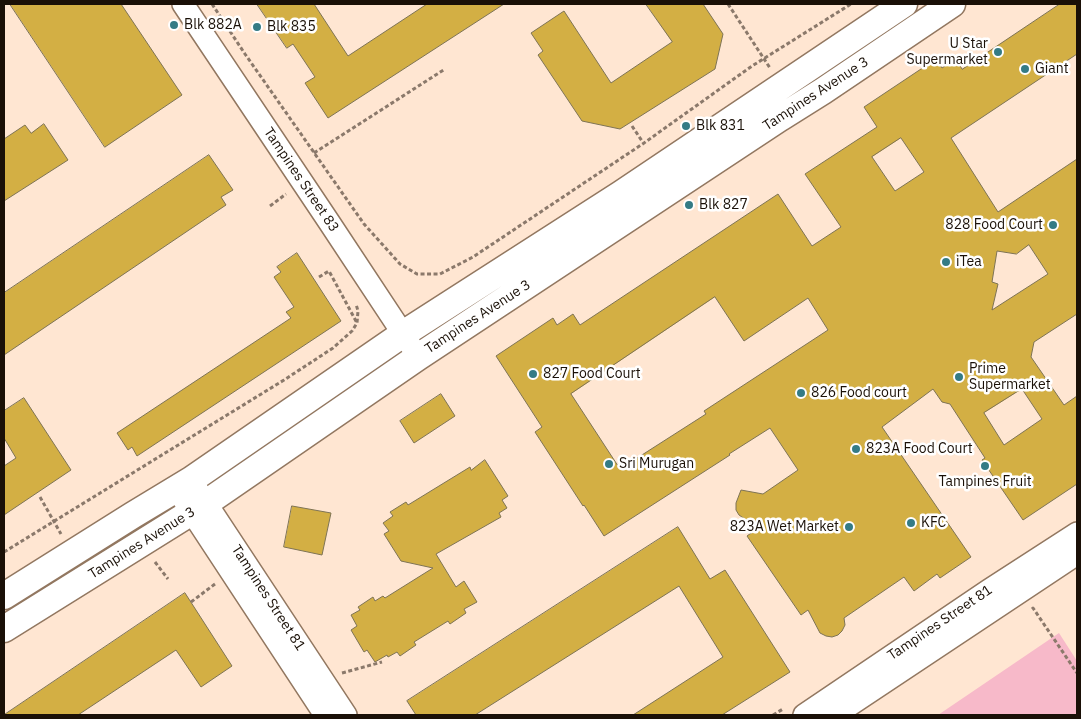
<!DOCTYPE html>
<html>
<head>
<meta charset="utf-8">
<style>
  body { margin:0 }
  #map { position:relative; width:1081px; height:719px; overflow:hidden; background:#ffe6d2; font-family:"IBM Plex Sans",sans-serif }
  canvas { display:block }
  .frame { position:absolute; inset:0; border:5px solid #1a1007; pointer-events:none }
</style>
</head>
<body>
<div id="map">
<canvas width="1081" height="719"></canvas>
<div class="frame"></div>
</div>
<script>
const ctx = document.querySelector('canvas').getContext('2d');
ctx.lineJoin = 'round';
function fill(path, color) { ctx.fillStyle = color; ctx.fill(path, 'evenodd'); }
function strokePath(path, color, width, dash) { ctx.strokeStyle = color; ctx.lineWidth = width; ctx.lineCap = dash ? 'butt' : 'round'; ctx.setLineDash(dash || []); ctx.stroke(path); }
function write(font, color, halo, rows, align = 'center') {
  ctx.font = font + ' "IBM Plex Sans",sans-serif'; ctx.lineWidth = 5; ctx.setLineDash([]); ctx.textBaseline = 'middle'; ctx.strokeStyle = halo; ctx.fillStyle = color; for (const [text, x, y, turn = 0] of rows) {
    ctx.save(); ctx.translate(x, y); ctx.rotate((+turn || 0) * Math.PI / 180); ctx.textAlign = isNaN(turn) ? turn : align; if (halo) ctx.strokeText(text, 0, 0); ctx.fillText(text, 0, 0); ctx.restore();
  }
}
const green = new Path2D(`
  M1059,633l18,28v54h-139z`);
const building = new Path2D(`
  M10,4h111l61,91 -77,52z
  M257,4h57l34,52 79,-52h77l-176,114 -23,-35 10,-6 -22,-33 -6,4z
  M646,4h57l20,30 -8,35 -95,60 -38,-8 -44,-66 5,-4 -12,-18 33,-22 47,72 61,-41z
  M1060,4h17v50l-126,84 47,74 79,-53v155l-43,28 -3,15 33,48 13,-9v88l-54,36 -41,-60 3,-2 -35,-54 -8,-2 -9,-13 -51,38 89,130 -31,21 -3,-4 -23,17 -10,-14 -60,41 1,7 -3,6 -4,4 -6,2 -6,-1 -6,-3 -12,-23 -7,5 -54,-79 11,-8 -19,-13 -3,-5v-7l5,-13 22,4 35,-24 -28,-42 -41,26 1,1 -126,81 -20,-31 -1,1 -48,-74 7,-5 -46,-71 57,-38 4,7 16,-11 7,11 198,-131 34,52 29,-19 -36,-53 72,-47 -13,-20 72,-48 6,9 14,-9 6,10zM901,138l23,34 -29,19 -23,-34zM1029,245l19,29 -56,36 6,-26 -6,-2 5,-31 19,3zM715,297l29,44 64,-43 20,32 -124,81 2,3 -86,55 -49,-75zM1022,389l20,30 -38,26 -20,-32z
  M44,124l24,36 -64,41v-62l21,-14 6,8z
  M209,155l24,35 -12,7 5,8 -222,150v-62z
  M297,253l44,68 -204,135 -5,-9 -4,3 -11,-17 174,-115 -5,-6 8,-5 -20,-30 7,-5 -4,-5z
  M441,394l14,22 -41,27 -14,-22z
  M24,398l47,72 -67,45v-49l12,-8 -12,-20v-27z
  M485,460l23,36 -6,4 5,8 -8,5 2,4 -65,37 20,33 8,-6 13,21 -13,7 2,4 -16,11 -2,-3 -34,21 2,3 -16,11 -3,-4 -9,5 -1,-2 -12,7 -8,-12 -3,2 -13,-22 6,-4 -6,-11 9,-5 -2,-3 15,-10 2,4 8,-5 2,2 48,-30 -32,-7 -17,-27 5,-3 -6,-8 10,-7 -3,-4 16,-10 2,3 62,-38 1,3z
  M292,506l39,7 -9,42 -38,-8z
  M678,527l32,52 15,-9 65,102 -68,43h-89l90,-58 -44,-71 -204,129h-59l-9,-14z
  M185,593l47,73 -31,21 -25,-37 -98,65h-74z`);
const path = new Path2D(`
  M212,4l33,50 119,170 36,40 17,10h23l33,-17 171,-114 108,-77 99,-62
  M728,4l42,64
  M632,126l12,18
  M314,153l131,-84
  M270,206l16,-12
  M319,277l10,-6 28,52
  M40,497l21,37
  M4,552l280,-172 49,-32 19,-17 5,-8 1,-12 -2,-7
  M155,562l13,17
  M191,602l24,-18
  M1032,609l1,-1 44,65
  M342,673l40,-11
  M773,715l10,-6`);
const minor = new Path2D(`
  M183,4l146,218 82,124
  M191,480l155,235
  M183,499l142,216
  M804,715l185,-125 88,-57
  M835,715l242,-161`);
const tertiary = new Path2D(`
  M4,596l129,-81 58,-35 212,-146 218,-140 283,-190
  M4,629l202,-126 212,-146 362,-239 43,-27 129,-87`);
const markers = [
  [174,25,5,"#347b85"],
  [257,27,5,"#347b85"],
  [998,52,5,"#347b85"],
  [1025,69,5,"#347b85"],
  [686,126,5,"#347b85"],
  [689,205,5,"#347b85"],
  [1053,225,5,"#347b85"],
  [946,262,5,"#347b85"],
  [533,374,5,"#347b85"],
  [959,377,5,"#347b85"],
  [801,393,5,"#347b85"],
  [856,449,5,"#347b85"],
  [609,464,5,"#347b85"],
  [985,466,5,"#347b85"],
  [911,523,5,"#347b85"],
  [849,527,5,"#347b85"]
];
const poiNames = [
  ["Blk 882A",184,25],
  ["Blk 835",267,27],
  ["U Star",988,44,"right"],
  ["Supermarket",988,60,"right"],
  ["Giant",1035,69],
  ["Blk 831",696,126],
  ["Blk 827",699,205],
  ["828 Food Court",1043,225,"right"],
  ["iTea",956,262],
  ["Prime",969,369],
  ["Supermarket",969,385],
  ["827 Food Court",543,374],
  ["826 Food court",811,393],
  ["823A Food Court",866,449],
  ["Sri Murugan",619,464],
  ["Tampines Fruit",985,482,"center"],
  ["KFC",921,523],
  ["823A Wet Market",839,527,"right"]
];
const streetNames = [
  ["Tampines Avenue 3",816,94,-33],
  ["Tampines Street 83",301,180,56],
  ["Tampines Avenue 3",478,317,-33],
  ["Tampines Avenue 3",142,543,-32],
  ["Tampines Street 81",268,598,57],
  ["Tampines Street 81",940,623,-34]
];
fill(green, '#f7b9c9');
fill(building, '#d3af44');
strokePath(building, '#7e7354', 1);
strokePath(minor, '#927760', 24);
strokePath(tertiary, '#927760', 29);
strokePath(path, '#8b796b', 3, [4, 2.5]);
strokePath(minor, '#fff', 21);
strokePath(tertiary, '#fff', 26);
for (const [x, y, r, color] of markers) { const dot = new Path2D(); dot.arc(x, y, r, 0, 2 * Math.PI); ctx.fillStyle = color; ctx.fill(dot); strokePath(dot, '#fff', 2); }
write('14px', '#1a1007', '#fff', poiNames, 'left');
write('14px', '#1a1007', '#fff', streetNames);
</script>
</body>
</html>
